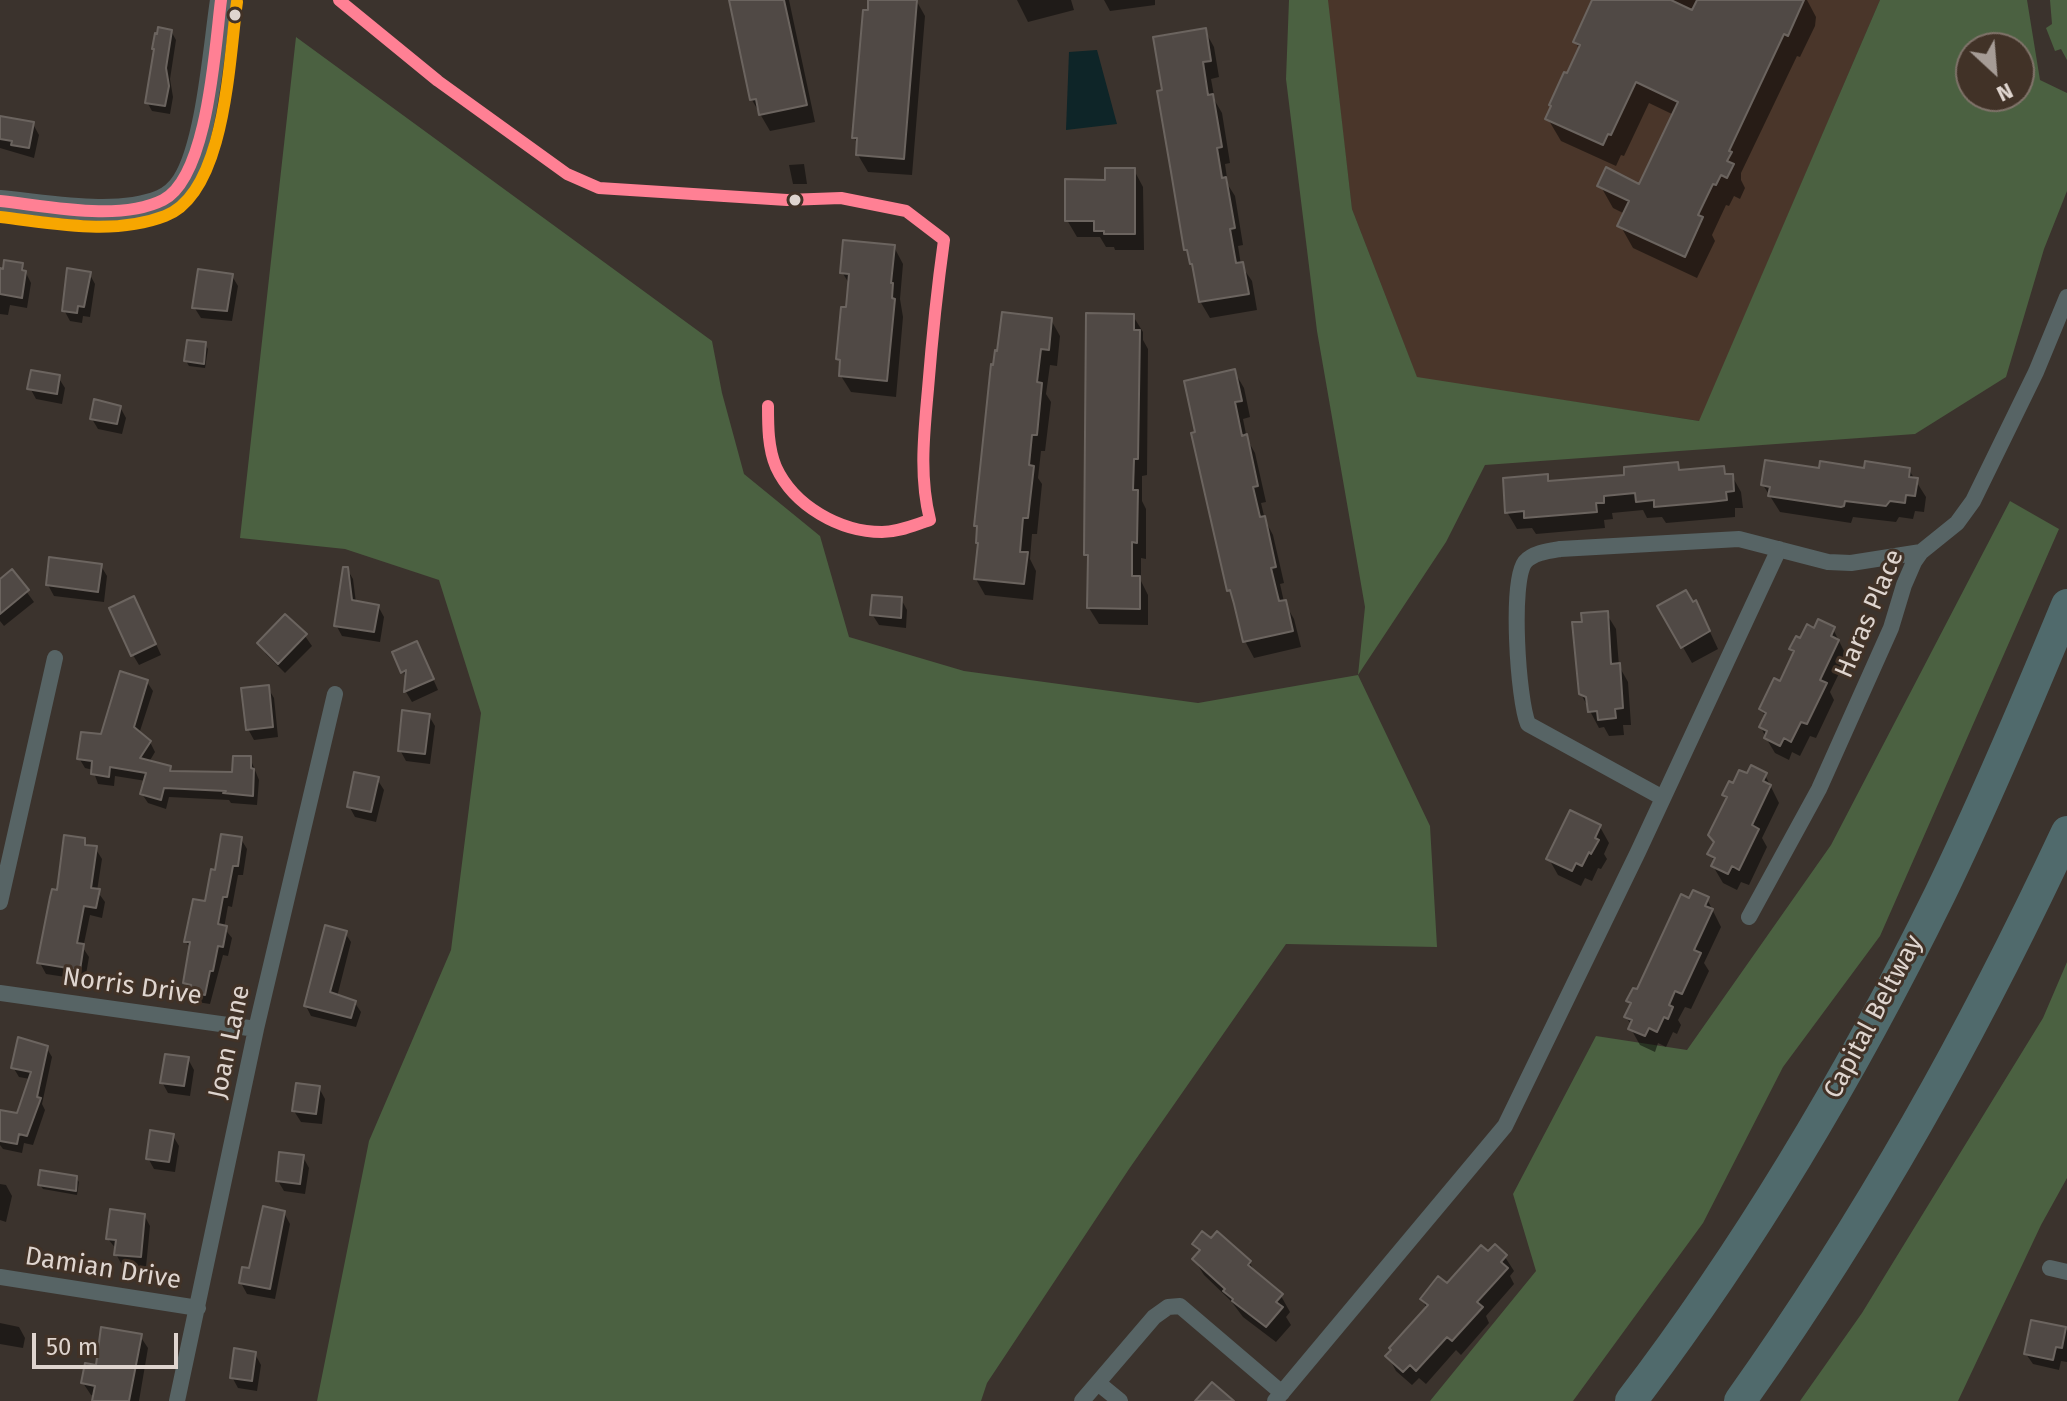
<!DOCTYPE html>
<html>
<head>
<meta charset="utf-8">
<style>
  body { margin:0 }
  #map { position:relative; width:2067px; height:1401px; overflow:hidden; background:#3b332d; font-family:"Fira Sans",sans-serif }
  canvas { display:block }
  .north { position:absolute; left:1955px; top:32px; width:80px; height:80px; box-sizing:border-box; background:#413227; border:2px solid #80736a; border-radius:50%; rotate:154deg; font-size:22px; font-weight:700; line-height:32px; text-align:center; color:#dfd5cf }
  .north::after { content:''; display:block; margin:auto; width:28px; height:36px; background:#a69c96; clip-path:polygon(50% 0,100% 100%,50% 72%,0 100%) }
  .scale { position:absolute; left:32px; top:1333px; width:146px; height:36px; box-sizing:border-box; border:4px solid #dfd5cf; border-top:0; padding-left:10px; font-size:24px; line-height:28px; white-space:nowrap; color:#dfd5cf; -webkit-text-stroke:6px #413227; paint-order:stroke }
</style>
</head>
<body>
<div id="map">
<canvas width="2067" height="1401"></canvas>
<div class="north">N</div>
<div class="scale">50 m</div>
</div>
<script>
const ctx = document.querySelector('canvas').getContext('2d');
ctx.lineJoin = 'round';
function fill(path, color) { ctx.fillStyle = color; ctx.fill(path, 'evenodd'); }
function strokePath(path, color, width, dash) { ctx.strokeStyle = color; ctx.lineWidth = width; ctx.lineCap = dash ? 'butt' : 'round'; ctx.setLineDash(dash || []); ctx.stroke(path); }
function write(font, color, halo, rows, align = 'center') {
  ctx.font = font + ' "Fira Sans",sans-serif'; ctx.lineWidth = 6; ctx.setLineDash([]); ctx.textBaseline = 'middle'; ctx.strokeStyle = halo; ctx.fillStyle = color; for (const [text, x, y, turn = 0] of rows) {
    ctx.save(); ctx.translate(x, y); ctx.rotate((+turn || 0) * Math.PI / 180); ctx.textAlign = isNaN(turn) ? turn : align; if (halo) ctx.strokeText(text, 0, 0); ctx.fillText(text, 0, 0); ctx.restore();
  }
}
const built = new Path2D(`
  M1327,0h553l-180,421 -283,-43 -65,-169z`);
const green = new Path2D(`
  M1289,0h39l24,209 65,168 282,44 181,-421h147l13,80 27,13v98l-23,58 -38,128 -91,57 -430,31 -39,77 -88,133 72,151 7,121 -151,-3 -157,225 -142,214 -6,18h-664l52,-260 82,-191 30,-237 -42,-133 -94,-31 -105,-11 56,-501 416,304 10,52 22,81 76,62 29,101 115,34 234,32 160,-28 7,-68 -48,-276 -31,-252zM1971,48h48v48h-48z
  M2050,0h17v60l-6,-11 -6,2 -9,-23 6,-4z
  M2010,501l49,28 -179,407 -97,131 -80,156 -130,178h-143l106,-130 -23,-77 83,-158 91,14 144,-205z
  M2067,962v216l-26,47 -83,176h-158l62,-88 181,-295z`);
const water = new Path2D(`
  M1097,50l20,74 -51,6 3,-78z`);
const shadow = new Path2D(`
  M731,0h58l26,122 -45,9 -18,-31z
  M872,0h44l9,16 -13,159 -44,-3 -10,-17 1,-9 -5,-8 24,-125z
  M1017,0h54l3,10 -46,12z
  M1104,0h51v5l-45,6z
  M1595,0h212l9,17 -1,9 -15,31 -3,-1 -56,117v7l4,8 -5,11 -6,-3 -5,10 -3,-1 -14,30 3,6 -18,37 -64,-30 -13,-23 5,-11 -12,-6 -13,-23 40,1 34,-71 -25,-12 -25,53 -3,-1 -5,11 -55,-25 -13,-22 32,-69 -5,-8z
  M171,31l5,9 -6,39 3,18 -3,17 -18,-3 -5,-9z
  M1205,31l9,16 5,30 -8,2 4,22 7,12 8,50 -5,1 3,21 7,11 8,49 -5,1 3,19 11,16 5,29 -47,8 -10,-17 -9,-44 -5,-8 -21,-157z
  M0,119l33,5 6,11 -5,23 -34,-10z
  M804,164l3,20h-14l-4,-19z
  M1134,170l9,17 1,63h-29l-1,-3h-8l-6,-10h-23l-10,-17 40,-38z
  M894,247l9,17 -3,35 3,18 -7,80 -45,-5 -10,-16 1,-10 -4,-7 12,-74 -8,-13z
  M22,265l9,18 -4,25 -17,-3 -2,10 -8,-1v-44z
  M89,273l6,11 -5,33 -7,-1 -1,7 -12,-2 -6,-11z
  M232,276l6,10 -6,35 -31,-3 -7,-11z
  M1133,316l10,16v8l5,9 -1,126 -5,1v25l4,8v50l-5,-1v23l7,14v30l-49,-1 -10,-16 1,-46 -4,-7z
  M1051,320l9,16 -3,30 -7,-1 -4,29 5,8 -6,49h-4l-3,27 4,6 -5,50h-5l-2,25 6,12 -3,29 -48,-5 -9,-16 3,-49 -3,-5z
  M205,344l3,5 -3,19 -16,-2 -3,-5z
  M1234,371l10,17 6,29 -7,2 4,20 8,14 11,49 -5,1 4,17 8,15 11,48 -4,1 4,18 10,17 7,28 -47,11 -9,-17 -8,-37 -8,-13 -36,-156 5,-1z
  M58,377l7,11 -3,16 -26,-5 -6,-11z
  M120,407l6,11 -4,16 -24,-5 -6,-10z
  M1677,465l4,6 42,-3 4,8h5l9,16 2,16h-8v9l-69,6 -4,-6 -15,1 -4,-8 -31,3 1,6 -9,1 1,8 -69,6 -4,-6 -15,1 -10,-17 40,-36 4,7 75,-6z
  M1820,470h89l17,27 -2,15 -9,-1 -2,8 -14,-2 -3,5 -43,-5 -2,6 -71,-11 -17,-27z
  M101,566l6,10 -3,26 -50,-6 -6,-11z
  M347,569l6,10 3,24 22,3 6,11 -4,25 -38,-6 -6,-11z
  M12,572l22,30 -30,24 -4,-5v-39z
  M901,599l6,11 -1,18 -27,-3 -7,-11z
  M1660,607l44,12 14,30 -26,14z
  M140,609l21,46 -22,10 -6,-10z
  M1606,613l10,16 3,37 9,16 3,43h-8l1,10 -15,1 -5,-9 -5,1 -18,-34 3,-71z
  M1833,629l14,28 -17,35 4,8 -18,38 -6,-2 -10,20 -8,-4 -3,8 -14,-7 -9,-15 -5,-11 5,-9 -5,-9 20,-26 13,-29 -3,-5 24,-18z
  M305,636l7,10 -27,27 -19,-19 -6,-11z
  M422,654l16,36 -26,12 -6,-10 1,-12 -4,-8z
  M147,682l6,9 -14,43 11,8 5,10 -6,10 21,6 3,5 61,2 16,-17 9,22 -2,25 -26,-2 -2,-3 -60,-3 -3,12 -18,-6 -6,-9 4,-13 -31,-5 -1,10 -16,-2 -5,-14 -8,-2 -6,-10 23,-21z
  M268,688l6,10 4,39 -24,3 -6,-11z
  M429,716l6,10 -5,38 -24,-3 -6,-11z
  M1765,775l14,28 -17,35 5,9 -18,38 -8,-3 -4,8 -14,-7 -10,-17 2,-3 -5,-9 5,-10 -5,-9 17,-35 -3,-5z
  M377,779l7,11 -8,32 -21,-5 -6,-11z
  M1600,827l9,16 -5,11 3,5 -6,10 -3,-1 -6,13 -7,-3 -4,8 -23,-11 -9,-16z
  M241,839l6,10 -4,26h-5l-6,32 -4,-1 -4,22 8,10 -4,18 -5,-1 -13,49 -13,-2 -12,-19 6,-33 -5,-8 21,-39 10,-31z
  M84,840l4,7 7,1 7,11 -5,32 8,11 -3,16 -12,-3 -7,33 6,9 -4,23 -39,-6 -6,-11 18,-71z
  M1707,899l14,28 -17,36 5,8 -18,38 -6,-2 -7,13 3,5 -4,9 -4,-2 -7,15 -8,-4 -3,9 -15,-7 -9,-16 1,-3 -6,-9 5,-11 -2,-5 9,-9 52,-91z
  M345,933l6,9 -14,55 18,6 6,9 -5,15 -45,-11 -5,-10z
  M46,1047l6,10 -10,47 3,6 -12,35 -9,-2 -2,10 -19,-4 -3,-4v-21l18,-9 12,-36 -11,-2 -6,-10z
  M188,1059l6,11 -4,26 -22,-3 -6,-11z
  M319,1088l6,11 -3,25 -21,-2 -7,-11z
  M173,1136l6,10 -4,26 -21,-3 -6,-11z
  M303,1157l6,11 -4,26 -21,-3 -6,-10z
  M76,1178l3,4 -2,13 -34,-6 -3,-4z
  M0,1184l6,1 6,11 -6,26 -6,-2z
  M284,1213l6,11 -15,75 -28,-5 -6,-11z
  M144,1215l6,11 -4,41 -24,-2 -6,-11 1,-4 -9,-11z
  M1194,1244l56,19 7,13 24,20 9,16 -4,5 5,8 -15,17 -33,-25 -12,-16 -27,-26 -10,-16 6,-6z
  M1488,1254l17,3 9,14 -4,5 4,8 -28,32 3,7 -28,32 -5,-5 -30,34 -7,-6 -7,7 -16,-14 -8,-15 39,-47 -5,-10 25,-13z
  M0,1323l19,4 6,11 -2,10 -23,-4z
  M2033,1323l34,7v32l-6,-1 -2,9 -26,-6 -7,-10z
  M140,1336l8,12 -9,53h-45l1,-5 -4,-1 -8,-12z
  M255,1354l6,11 -4,26 -19,-3 -6,-11z`);
const building = new Path2D(`
  M729,0h55l23,105 -48,10 -3,-16 -6,1z
  M868,0h49l-13,159 -48,-4 1,-17h-5l11,-128h5z
  M1592,0h79l21,10 5,-10h107l-16,36 -4,-2 -55,117 3,1 -5,9 7,3 -7,14 -6,-3 -5,10 -3,-1 -15,31 5,2 -18,40 -68,-31 12,-25 -32,-15 9,-19 33,17 39,-82 -42,-20 -25,53 -3,-1 -5,11 -58,-26 6,-13 -2,-1 15,-33 3,1 13,-28 -7,-3z
  M158,27l14,3 -6,38 3,18 -4,20 -20,-3 9,-54h-2l3,-16 2,1z
  M1206,28l5,33 -8,1 5,33 5,-1 9,53 -5,1 5,30 4,-1 9,51 -5,1 6,34 7,-1 6,32 -50,8 -7,-38h-2l-3,-14h-3l-13,-78 -14,-81 5,-1 -9,-53z
  M0,116l34,6 -5,26 -18,-3 1,-4 -12,-2z
  M1105,168h30v66h-31v-3h-10v-10h-29v-42l40,1z
  M843,240l52,5 -4,38h2l-1,15 3,1 -8,82 -48,-5 1,-16 -4,-1 5,-52h5l3,-33 -9,-1z
  M4,260l19,3 -1,7 4,1 -4,27 -22,-4v-26l3,1z
  M67,268l24,4 -7,35 -6,-1 -1,7 -15,-2z
  M198,269l35,5 -6,37 -35,-3z
  M1002,312l50,6 -3,32 -8,-1 -4,33 5,1 -5,52h-5l-3,30 5,1 -6,52h-5l-3,34h8l-4,32 -50,-5 4,-36h-2l1,-17h-3l17,-162 2,1 2,-15 2,1z
  M1086,313l48,1v16h6l-2,129h-4l-1,31h5l-1,53 -5,-1v34h8v33l-53,-1 1,-53h-4z
  M187,340l19,2 -2,22 -20,-3z
  M1235,369l7,32 -7,1 7,34 5,-2 11,52 -5,1 7,30 5,-1 11,51 -5,1 8,33 7,-1 7,31 -50,11 -9,-38 -4,-14 -3,1 -36,-158 4,-1 -11,-51z
  M31,370l29,5 -3,19 -30,-5z
  M94,399l27,7 -4,18 -27,-5z
  M1765,460l54,8 1,-7 44,7 1,-7 45,7 -1,9 9,1 -3,18 -9,-1 -1,8 -15,-2 -4,5 -41,-5 -1,5 -3,1 -73,-11 2,-9 -9,-2z
  M1678,462l1,8 45,-4 1,8h8l1,17 -8,1 1,8 -17,2 -56,5v-7l-18,2 -1,-9 -31,3v7h-8l1,9 -73,6v-7l-19,2 -2,-35 45,-4v7l76,-6v-8z
  M49,557l53,7 -4,28 -52,-7z
  M343,567h5l4,33 27,5 -5,27 -40,-6z
  M12,569l17,21 -29,24v-35z
  M1686,590l7,12 3,-2 14,31 -29,17 -24,-42z
  M872,595l30,2 -1,21 -31,-3z
  M134,596l22,48 -25,12 -22,-48z
  M1608,611l3,53 9,-1 3,45 -8,1 1,9 -18,2 -1,-9 -9,1 -2,-15 -7,-3 -7,-72h10l-1,-9z
  M285,614l22,20 -29,30 -21,-21z
  M1818,619l17,8 -4,9 8,4 -19,40 7,3 -20,41 -6,-2 -10,20 -7,-4 -4,8 -16,-8 3,-7 -8,-4 7,-14 -7,-4 15,-31 6,3 14,-30 -5,-2 7,-13 4,2 7,-14 7,4z
  M417,641l17,38 -30,13 2,-22 -5,3 -9,-21z
  M120,671l28,9 -14,47 17,14 -11,17 31,8 -1,5 62,1 1,-16h18v12l3,1 -1,27 -30,-3 3,-2 -62,-3 -3,12 -21,-6 6,-21 -36,-6 -1,10 -18,-3 1,-13 -15,-2 4,-27 20,2z
  M269,685l4,42 -27,3 -5,-42z
  M402,710l28,4 -5,40 -27,-3z
  M1751,765l16,8 -4,8 8,4 -19,40 7,4 -20,41 -7,-4 -4,8 -17,-8 4,-8 -8,-4 7,-12 -6,-7 19,-38 -5,-2 7,-14 4,2 6,-13 8,3z
  M354,772l25,5 -8,35 -24,-5z
  M1570,810l31,15 -6,13 4,2 -8,14 -2,-2 -7,14 -6,-3 -4,8 -26,-12z
  M221,834l21,3 -4,29h-5l-6,31h-4l-5,27 9,2 -4,21 -5,-1 -5,25h-3l-5,24 -16,-3 2,-7 -8,-2 7,-41h-6l9,-43 12,2 6,-32 4,1z
  M64,835l21,3v7l12,1 -6,42 9,1 -4,19 -12,-2 -7,37 7,1 -4,26 -43,-7 13,-66 2,-8 5,1z
  M1693,890l16,7 -4,9 8,3 -19,41 7,3 -19,41 -7,-3 -6,14 4,2 -5,12 -4,-2 -7,15 -8,-4 -4,8 -17,-7 4,-9 -8,-3 7,-14 -5,-2 7,-13 4,1 44,-95 8,4z
  M325,925l22,6 -17,61 26,9 -5,17 -47,-12z
  M18,1037l30,9 -11,51 4,1 -14,38 -8,-2 -2,10 -17,-3v-31l17,3 14,-41 -20,-4z
  M165,1054l24,3 -5,29 -24,-3z
  M296,1083l24,3 -4,28 -24,-3z
  M150,1130l24,4 -5,28 -23,-3z
  M279,1152l25,3 -4,29 -24,-3z
  M40,1170l37,6 -1,15 -38,-6z
  M263,1206l22,5 -15,78 -31,-6 3,-16 7,1z
  M110,1209l35,5 -4,43 -27,-2 2,-15 -10,-1z
  M1202,1231l9,7 6,-7 34,30 -3,4 35,29 -7,8 7,5 -17,20 -34,-26 1,-2 -10,-8 2,-2 -33,-30 8,-9 -8,-6z
  M1495,1244l12,11 -6,7 7,6 -31,34 6,5 -31,34 -5,-4 -31,34 -6,-6 -7,7 -18,-16 6,-6 -2,-2 39,-43 -8,-6 18,-23 9,7 34,-38 7,6z
  M2031,1320l35,7 -4,21 -6,-1 -3,13 -29,-6z
  M101,1327l41,7 -13,67h-37l3,-15 -14,-3 4,-20 11,2z
  M234,1348l22,4 -4,29 -22,-3z
  M1212,1382l22,19h-39z`);
const minor = new Path2D(`
  M1663,798l-135,-74c-10,-24 -18,-142 -3,-162 8,-9 23,-11 35,-13l179,-10 89,23 23,1 70,-11
  M0,902l55,-244
  M1749,917l70,-128 72,-161 13,-43 10,-23 7,-10 36,-29 16,-22 63,-129 31,-75
  M0,993l256,36
  M2050,1268l17,4
  M0,1277l198,31
  M1098,1383l22,18
  M177,1401l79,-372 79,-335
  M1082,1401l72,-84 14,-10 12,-1 102,87
  M1275,1401l230,-275 133,-274 141,-303`);
const tertiary = new Path2D(`
  M0,201c47,4 115,18 160,0 9,-4 18,-12 23,-20 24,-38 31,-135 38,-181`);
const motorway = new Path2D(`
  M1631,1401c119,-156 223,-332 309,-507 46,-95 87,-192 127,-289
  M1740,1401c129,-181 233,-368 327,-569`);
const bus1 = new Path2D(`
  M339,0l99,81 129,93 32,14 188,12 54,-2 65,13 38,29
  M0,201c47,5 119,21 163,-1 45,-23 52,-153 58,-200
  M768,406c0,20 0,42 8,61 18,39 64,65 106,65 17,0 32,-7 48,-12
  M930,520c-11,-44 -6,-86 -2,-131 4,-50 9,-99 16,-149`);
const bus2 = new Path2D(`
  M0,217c53,6 113,19 165,-1 61,-23 64,-158 72,-214`);
const markers = [
  [235,15,7,"#dfd5cf"],
  [795,200,7,"#dfd5cf"]
];
const streetNames = [
  ["Haras Place",1870,614,-67],
  ["Norris Drive",132,987,8],
  ["Capital Beltway",1874,1017,-62],
  ["Joan Lane",230,1042,-78],
  ["Damian Drive",103,1269,9]
];
fill(built, '#4a362a');
fill(green, '#4b6141');
fill(water, '#0e2528');
fill(shadow, '#0007');
fill(building, '#504945');
strokePath(building, '#6b645f', 2);
strokePath(minor, '#576465', 16);
strokePath(tertiary, '#576465', 22);
strokePath(motorway, '#506a6c', 32);
strokePath(bus1, '#ff8094', 12);
strokePath(bus2, '#f7a600', 12);
for (const [x, y, r, color] of markers) { const dot = new Path2D(); dot.arc(x, y, r, 0, 2 * Math.PI); ctx.fillStyle = color; ctx.fill(dot); strokePath(dot, '#413227', 3); }
write('26px', '#dfd5cf', '#413227', streetNames);
</script>
</body>
</html>
